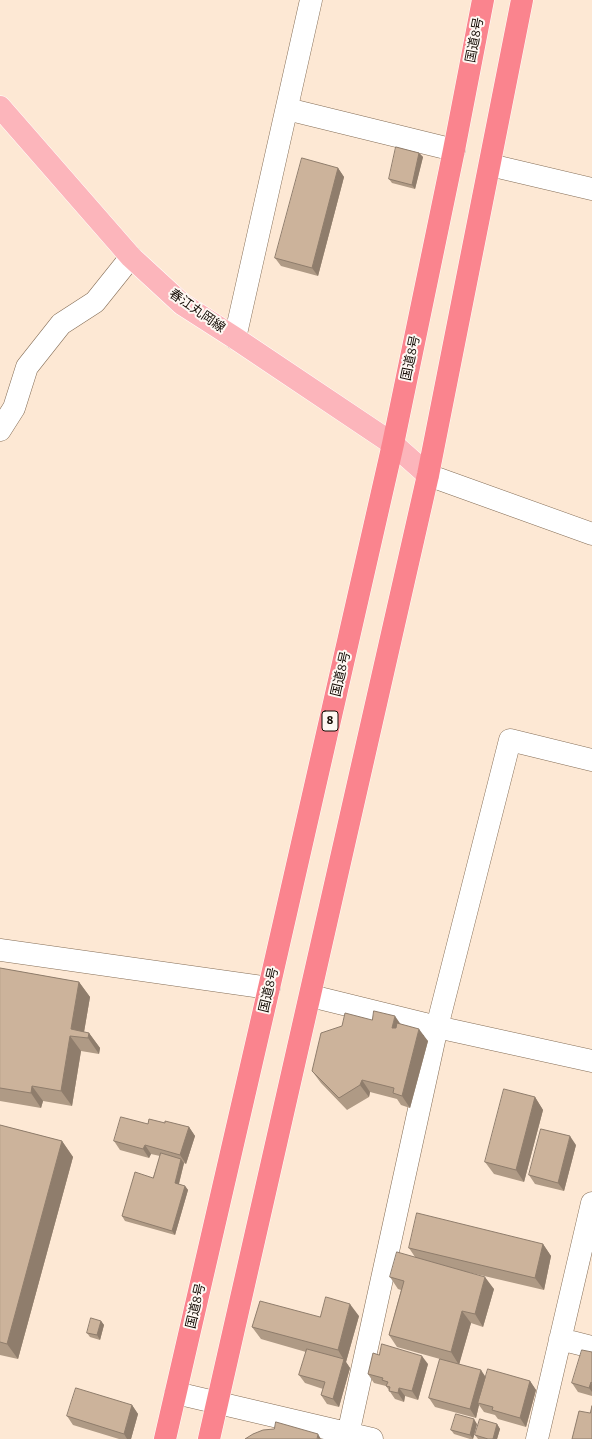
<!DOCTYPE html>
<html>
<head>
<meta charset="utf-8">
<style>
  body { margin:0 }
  canvas { display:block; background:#fde8d4 }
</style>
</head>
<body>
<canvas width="592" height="1439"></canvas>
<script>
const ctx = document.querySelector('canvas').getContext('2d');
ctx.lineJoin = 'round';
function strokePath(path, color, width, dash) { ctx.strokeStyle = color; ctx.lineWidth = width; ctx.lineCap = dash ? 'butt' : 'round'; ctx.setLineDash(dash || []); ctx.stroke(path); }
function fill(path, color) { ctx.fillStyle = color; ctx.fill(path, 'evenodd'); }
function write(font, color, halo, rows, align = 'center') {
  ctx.font = font + ' "Zilla Slab","Noto Sans JP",serif'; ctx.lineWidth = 4; ctx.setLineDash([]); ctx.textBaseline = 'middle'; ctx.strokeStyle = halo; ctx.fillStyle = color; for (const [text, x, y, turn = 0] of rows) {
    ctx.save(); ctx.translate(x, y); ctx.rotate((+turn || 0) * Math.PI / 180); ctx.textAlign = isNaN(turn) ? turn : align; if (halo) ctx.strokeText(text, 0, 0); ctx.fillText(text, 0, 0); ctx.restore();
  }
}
const minor = new Path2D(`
  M287,109l167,41
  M490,165l102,24
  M235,338l76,-338
  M0,430l14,-22 13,-41 34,-43 34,-22 36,-45
  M428,475l164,59
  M0,950l269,38
  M311,996l126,31 155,34
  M560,1339l32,8
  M176,1393l196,46
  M347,1439l90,-412 73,-287 82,20
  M537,1439l55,-236`);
const major = new Path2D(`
  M0,107l131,150 51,47 53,34 158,106 35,31`);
const highway = new Path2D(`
  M165,1439l104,-451 124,-544 61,-294 29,-150
  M209,1439l219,-964 94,-475`);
const wall = new Path2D(`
  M419,153l4,4 -8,32 -23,-6 -3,-4z
  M338,168l6,9 -26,99 -37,-10 -6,-8z
  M0,968l79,14 11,15 -6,35 5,1 11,15 -1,6 -18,-3 -9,55 -29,-5 -2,7 -41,-7z
  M372,1020l29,4 27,17 -18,67 -9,-3 -4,-6 -27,-7 -1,5 -22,13 -26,-27 -9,-12z
  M535,1097l8,13 -19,72 -30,-8 -9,-12z
  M165,1123l24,4 6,9 -9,28 -2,-1 -5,21 6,2 3,4 -13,45 -50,-14 -3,-5 31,-38 7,-22 -9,-2 -2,4 -29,-8 -6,-9 34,-17z
  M0,1125l62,16 11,16 -55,202 -18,-4z
  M576,1145l-12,46 -29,-7 -6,-9z
  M543,1244l8,12 -7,34 -77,-18 27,17 -11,38 -12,-4 -12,41 27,14 44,3 6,9 -10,37 -28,-8 -3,-4 -11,-3 -5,-7 -3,13 -41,-11 -6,-9 11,-39 -43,-12 -8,-12 12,-45 -3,-1 -8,-12 25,-20 -6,-9z
  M359,1316l-13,46 4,6 -11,39 -12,-3 -6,-9 2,-6 -18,-6 -6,-8 7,-23 -45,-13 -9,-12 68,-10z
  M101,1321l3,4 -4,15 -10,-3 -3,-4z
  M592,1352v44l-14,-4 -6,-9z
  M379,1355l49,9 -10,36 -13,-4 -1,6 -9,-3 -9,-13 -12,-3 -6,-9z
  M132,1405l6,9 -7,25h-12l-46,-14 -6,-9z
  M477,1424l-4,15h-3l-16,-5 -3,-4z
  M497,1424l3,5 -3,10h-19l-3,-4z`);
const shadedWall = new Path2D(`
  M419,153l4,4 -8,32 -3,-4z
  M338,168l6,9 -26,99 -6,-8z
  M79,982l11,15 -7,41 -12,-9z
  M395,1016l9,13 -3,11 -9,-12z
  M419,1029l9,12 -18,67 -8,-12z
  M89,1033l11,15 -1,6 -11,-16z
  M70,1036l11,15 -9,55 -11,-15z
  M362,1080l8,12 -1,5 -9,-12z
  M32,1086l11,15 -2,7 -10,-15z
  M535,1097l8,13 -19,72 -8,-12z
  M189,1127l6,9 -9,28 -6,-9z
  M570,1136l6,9 -12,46 -6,-8z
  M62,1141l11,16 -55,202 -11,-15z
  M145,1145l6,9 -2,4 -6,-9z
  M181,1159l3,4 -6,24 -3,-4z
  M185,1186l3,4 -13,45 -3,-4z
  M543,1244l8,12 -7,34 -9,-12z
  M485,1277l9,12 -11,38 -8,-13z
  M350,1304l9,12 -13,46 4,6 -11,39 -6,-8 11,-39 -6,-10z
  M462,1311l9,12 -12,42 -8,-13z
  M101,1321l3,4 -4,15 -3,-5z
  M422,1356l6,8 -10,36 -6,-9z
  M481,1370l6,9 -9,24 1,2 -3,13 -6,-9z
  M530,1381l6,9 -10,37 -6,-9z
  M591,1382l1,2v8l-3,-4z
  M399,1388l6,8 -1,6 -6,-9z
  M132,1405l6,9 -7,25h-4l-3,-5z
  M474,1419l3,5 -4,15 -3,-4z
  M497,1424l3,5 -3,10h-4z
  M318,1434l3,5h-4z`);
const building = new Path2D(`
  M396,147l23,6 -7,32 -23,-6z
  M302,158l36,10 -26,100 -37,-10z
  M0,968l79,14 -8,47 18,4 -1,5 -18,-2 -9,55 -29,-5 -1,7 -31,-5z
  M374,1011l21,5 -3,12h4l1,-5 22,6 -17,67 -9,-3 1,-5 -32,-8 -2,5 -21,13 -27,-27 9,-38 21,-7 3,-13 27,7z
  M504,1089l31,8 -19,73 -31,-8z
  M121,1117l27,7 1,-5 16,4v-2l24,6 -9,28 -35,-10 -2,4 -29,-8z
  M0,1125l62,16 -55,203 -7,-2z
  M541,1129l29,7 -12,47 -29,-8z
  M161,1153l20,6 -6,24 10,3 -13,45 -50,-15 13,-44 18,6z
  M417,1213l126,31 -8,34 -126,-30z
  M397,1252l88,25 -10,37 -13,-3 -11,41 -62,-17 15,-54 -14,-4z
  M326,1297l24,7 -12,46 -86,-23 8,-26 60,16z
  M91,1318l10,3 -4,14 -10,-2z
  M382,1344l40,12 -10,35 -13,-3 -1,5 -9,-2 1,-4 -4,-1 2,-4 -6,-2 1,-2 -15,-4 5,-21 6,2z
  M307,1349l37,10 -11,40 -12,-4 4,-13 -26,-7z
  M582,1350l10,2v31l-1,-1 -2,6 -17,-5z
  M440,1359l41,11 -11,39 -41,-11z
  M488,1369l42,12 -10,37 -28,-8 1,-3 -15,-4z
  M76,1388l56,17 -8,29 -57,-18z
  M592,1406v33h-20l7,-28 11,2z
  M456,1414l18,5 -4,16 -19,-5z
  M480,1419l17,5 -4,15h-5l-13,-4z
  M276,1422l42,12 -1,5h-72l8,-5 10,-4 11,-1z`);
const shields = [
  [330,721,16]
];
const shieldNames = [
  ["8",330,721]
];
const streetNames = [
  ["国道8号",475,40,-79],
  ["春江丸岡線",197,311,35],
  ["国道8号",411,358,-78],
  ["国道8号",341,674,-77],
  ["国道8号",269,990,-77],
  ["国道8号",196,1306,-77]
];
strokePath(minor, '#856e57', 23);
strokePath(major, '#fff', 23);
strokePath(highway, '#fff', 23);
strokePath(minor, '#fff', 22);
strokePath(major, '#fcb5bb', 22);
strokePath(highway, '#fa848e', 22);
fill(wall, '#af9a85');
fill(shadedWall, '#8f7d6c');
fill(building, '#ccb39b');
strokePath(building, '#8f7d6c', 1);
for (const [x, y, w] of shields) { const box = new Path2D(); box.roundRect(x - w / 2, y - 10, w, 20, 3); ctx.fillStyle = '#fef8f3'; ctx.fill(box); strokePath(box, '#140b04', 1); }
write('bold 12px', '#140b04', null, shieldNames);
write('13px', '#140b04', '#fef8f3', streetNames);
</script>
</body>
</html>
